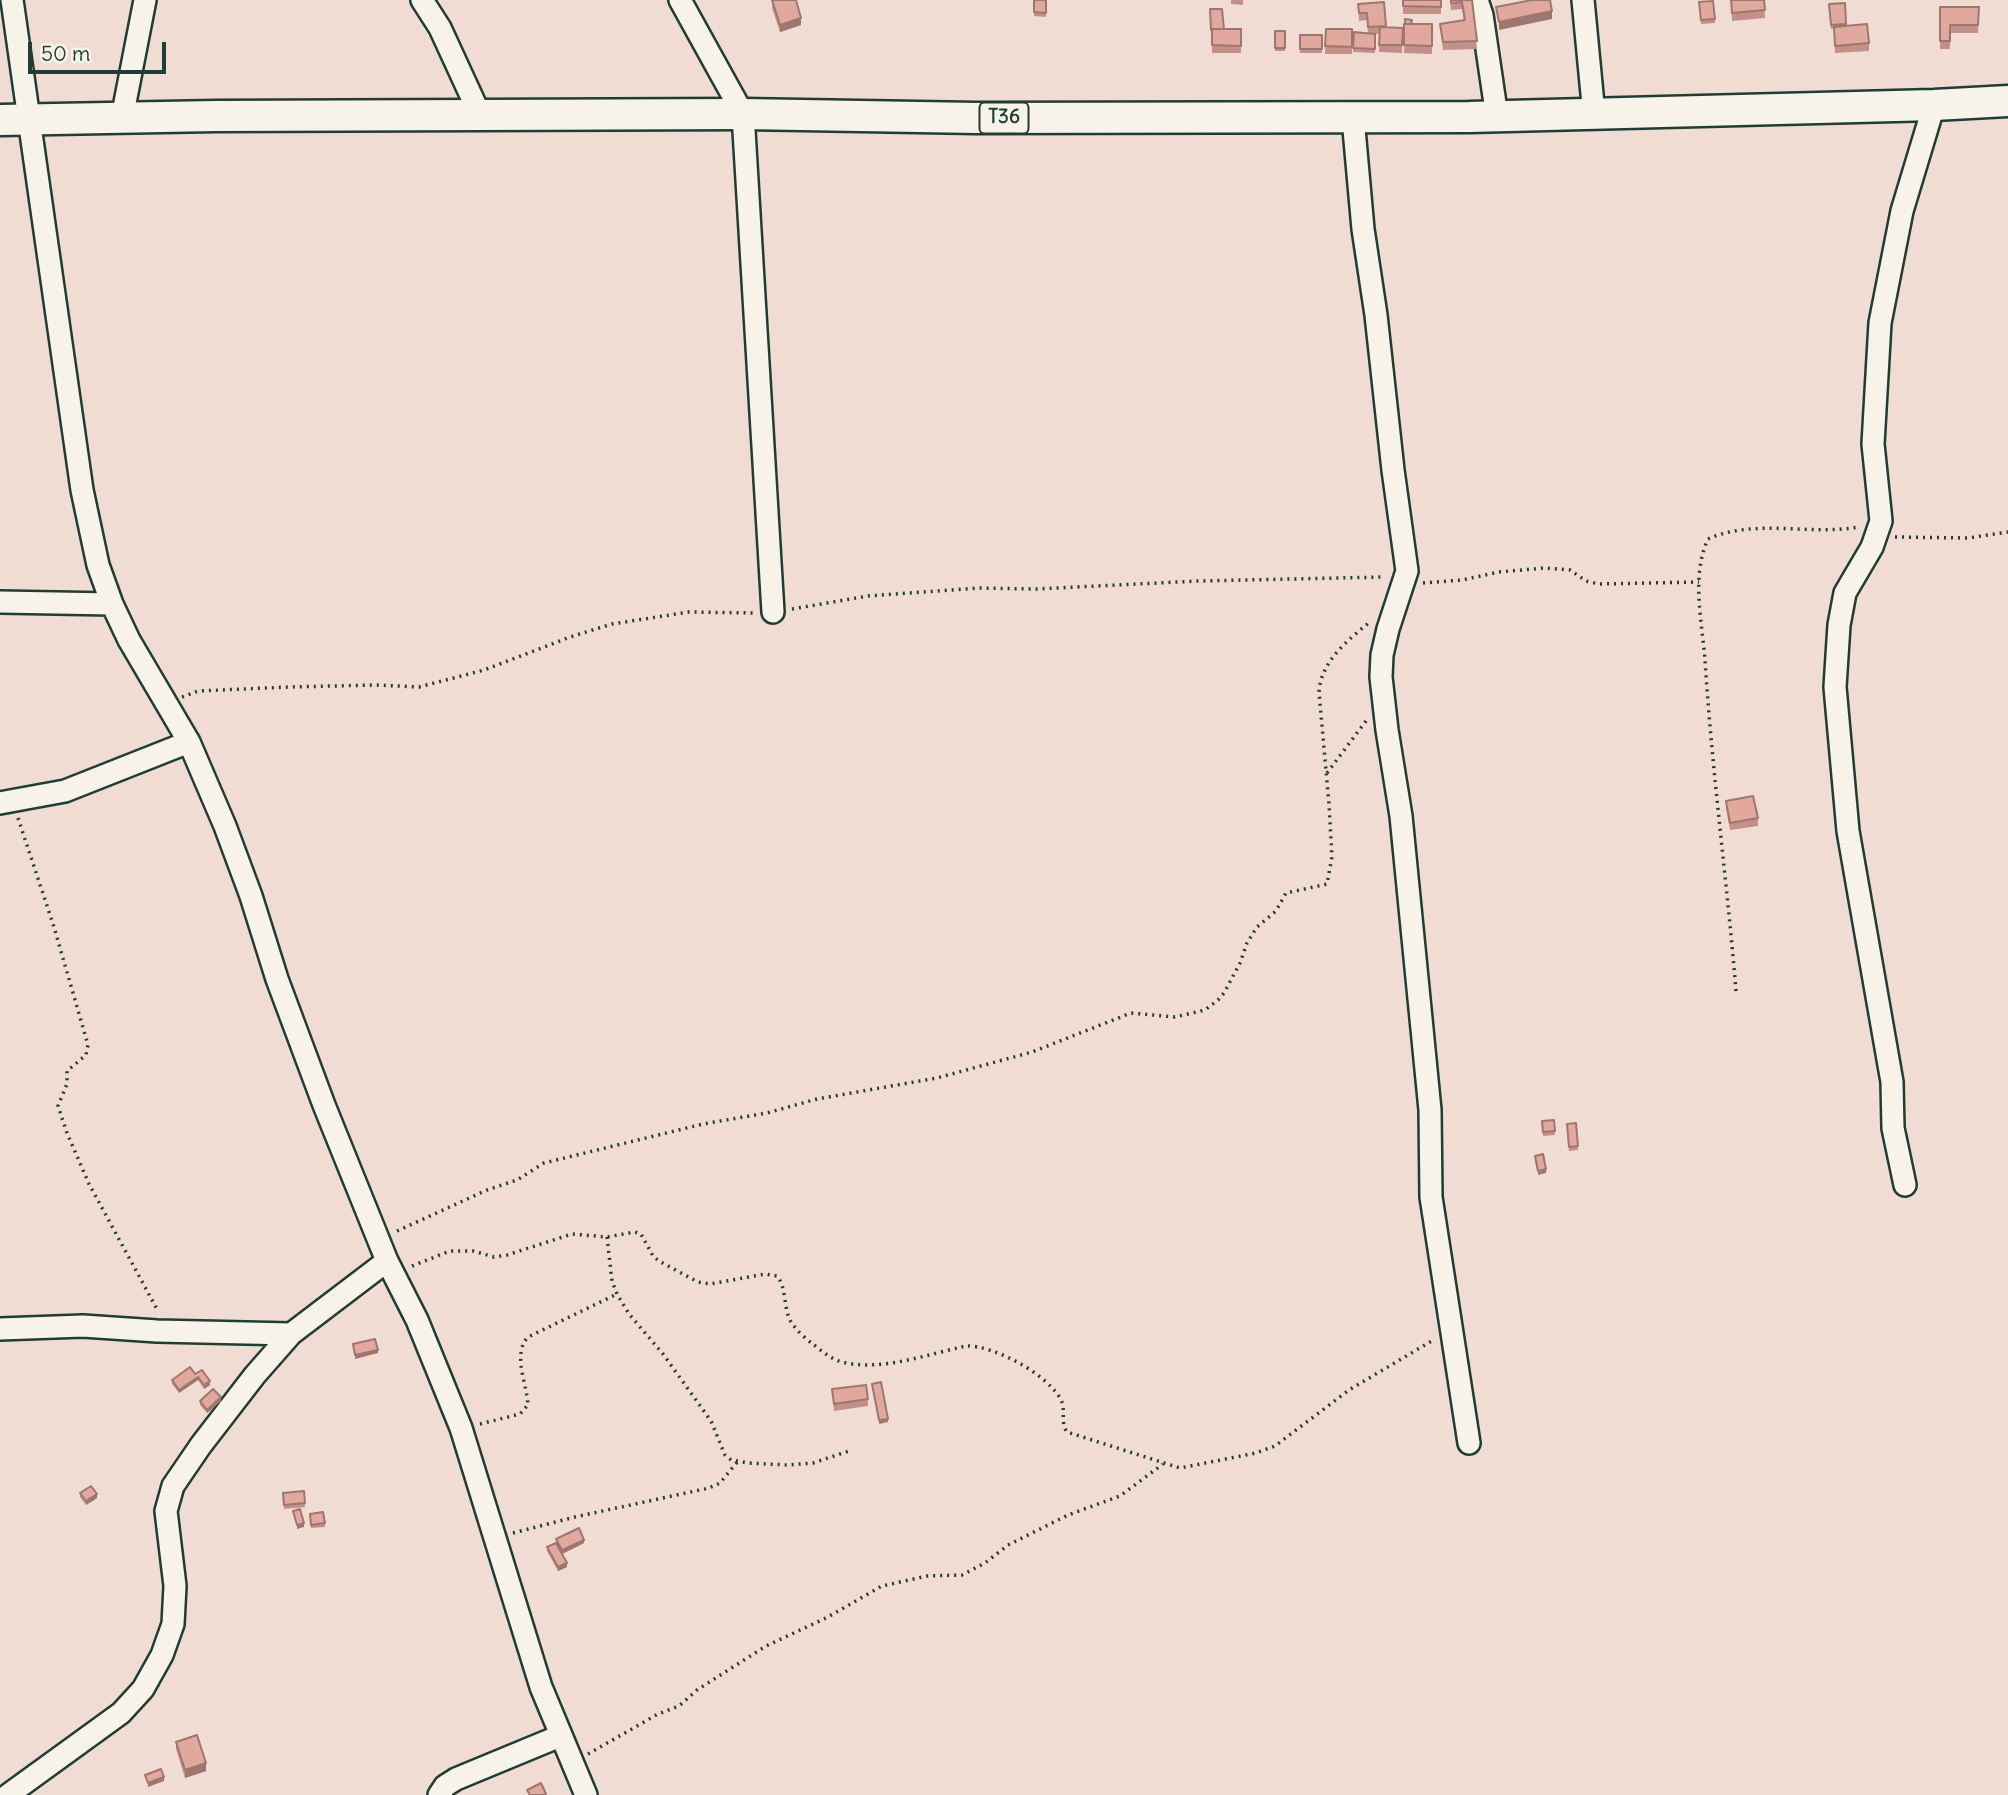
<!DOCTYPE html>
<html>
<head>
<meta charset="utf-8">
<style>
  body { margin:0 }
  #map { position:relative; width:2008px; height:1795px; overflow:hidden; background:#f0dcd2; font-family:Delius,sans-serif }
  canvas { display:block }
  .scale { position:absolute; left:28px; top:42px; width:138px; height:32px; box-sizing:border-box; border:4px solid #1f3d34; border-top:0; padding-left:9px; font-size:21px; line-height:24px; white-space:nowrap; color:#1f3d34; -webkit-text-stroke:5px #f7f3e8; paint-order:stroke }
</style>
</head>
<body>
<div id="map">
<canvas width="2008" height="1795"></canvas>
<div class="scale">50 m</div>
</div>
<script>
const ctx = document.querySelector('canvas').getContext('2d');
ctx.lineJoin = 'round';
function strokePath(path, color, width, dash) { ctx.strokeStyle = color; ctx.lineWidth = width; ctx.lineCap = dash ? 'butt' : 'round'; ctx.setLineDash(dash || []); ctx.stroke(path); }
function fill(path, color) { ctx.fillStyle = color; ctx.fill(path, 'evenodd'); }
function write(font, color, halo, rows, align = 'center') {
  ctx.font = font + ' Delius,sans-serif'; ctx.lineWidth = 5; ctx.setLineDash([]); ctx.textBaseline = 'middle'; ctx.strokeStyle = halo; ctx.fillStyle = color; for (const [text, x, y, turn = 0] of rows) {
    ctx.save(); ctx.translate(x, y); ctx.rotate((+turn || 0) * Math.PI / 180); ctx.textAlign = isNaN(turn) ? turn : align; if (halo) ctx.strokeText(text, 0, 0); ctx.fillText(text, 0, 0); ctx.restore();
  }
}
const path = new Path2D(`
  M1895,537l73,1 40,-6
  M1423,583l39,-3 37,-8 45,-4 26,2 16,11 13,3 100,-2
  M792,609l76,-13 110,-8 58,1 162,-8 186,-4
  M182,697l16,-6 91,-4 87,-2 43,2 65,-17 86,-33 42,-13 77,-12 67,1
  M1327,773l39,-52
  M18,818l36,109 34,118 -2,10 -19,16v13l-9,22 9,27 22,51 69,127
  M1736,991c-9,-110 -24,-220 -31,-331 -3,-39 -14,-84 3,-121 47,-21 102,-3 150,-12
  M397,1231l90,-41 30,-10 27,-17 159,-39 64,-11 50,-14 120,-21 95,-26 99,-39 44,4 30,-7 13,-10 6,-7 16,-30 7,-20 10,-16 19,-16 10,-18 41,-9 5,-27 -3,-53 -10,-112c2,-31 29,-52 52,-71
  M607,1237l5,44 5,13 12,20 34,40 48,67 14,34 6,5 18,3 38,2 26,-2 36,-12
  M412,1266l38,-15h23l21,6 13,-2 65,-21 35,3 28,-5 6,2 12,22 6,5 39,21 12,2 55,-10 12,2c10,12 6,32 14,46 6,9 15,17 23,23 9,7 17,14 28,17 39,10 86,-8 124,-16 27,-1 82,28 95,54 5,10 -1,22 6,32l113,36 76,-15 19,-7 74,-56 86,-51
  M480,1424l40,-10 8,-9c-1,-21 -16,-51 0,-68l89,-43
  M513,1533l62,-16 134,-29 11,-5 18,-22
  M588,1754l70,-40 21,-8 18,-16 69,-44 60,-28 56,-32 45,-10 35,-1 23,-12 23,-18 60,-30 52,-19 43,-32`);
const minor = new Path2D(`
  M12,0l70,490 16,75 14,39 17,36 60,102 36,84 26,70 26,83 47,126 63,156 30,59 44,108 80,259 45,108
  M422,0l18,28 40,87
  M680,0l63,114 30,498
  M1477,0l5,15 15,102
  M1583,0l11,115
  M122,118l23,-118
  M1353,118l10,111 13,86 17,155 14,101 -19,58 -6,26 -1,22 6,53 14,86 29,294 1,87 38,246
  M0,602l112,2
  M0,803l65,-12 124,-49
  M1905,1185l-12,-57 -1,-46 -44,-251 -13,-144 4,-62 6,-32 27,-46 9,-26 -8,-77 7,-121 22,-112 32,-106
  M0,1329l83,-3 74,5 134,3
  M8,1795l113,-82 22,-24 19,-34 11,-31 2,-38 -9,-75 7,-25 28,-41 54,-70 36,-41 96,-73
  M439,1795l6,-9 11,-7 104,-43`);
const highway = new Path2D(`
  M0,120l216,-4 527,-2 234,4 492,-1 465,-12 74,-4`);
const wall = new Path2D(`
  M772,0l29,25 -21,7 -8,-24z
  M1034,0h12v17l-12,-1z
  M1231,0h12v5l-12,-1z
  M1403,0h38v14h-38z
  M1450,0h22l5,49 -34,1 -3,-26 24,-3 -2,-12 -11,1z
  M1731,0h33l1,18 -33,3z
  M1384,2l2,25 17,1 -1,25 -23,-1v-18h-4v19l-22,-1 1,-20 14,1 -1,-13 -8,1 -1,-17z
  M1699,2l16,17v4l-14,1z
  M1845,3l1,23 23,17v8l-34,2 -1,-24h-3l-2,-25z
  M1940,7h39l-1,26h-28v16h-10z
  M1210,9l14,20h17v24h-29v-19z
  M1405,19l7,5h20v30l-28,-1z
  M1326,29h26v25h-27z
  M1275,31h10v20h-10z
  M1300,35h22v18h-22z
  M1726,801l32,17v8l-28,4 -4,-22z
  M1554,1120l1,15 -12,1 -1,-15z
  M1576,1123l2,27 -9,1 -2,-27z
  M195,1374l15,11 -6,4 -6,-9 -19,13 -7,-9v-4z
  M832,1389l36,10v7l-34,5z
  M200,1401h21l-14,12 -7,-8z
  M304,1491l1,16 -21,2 -1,-16z
  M80,1493l17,5 -11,7 -6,-8z
  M310,1518l15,5v4l-14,1z
  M556,1539l28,4 -22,11 5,13 -9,4 -11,-20v-4l9,-4z
  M176,1742l30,29 -21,7 -9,-29z`);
const shadedWall = new Path2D(`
  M1552,11v8l-53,11v-8z
  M801,18v7l-21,7v-7z
  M1546,1169v4l-8,2v-4z
  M378,1350v3l-23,6v-4z
  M198,1377v3l-19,13v-3z
  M210,1381v4l-6,4v-4z
  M221,1397v4l-14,12v-3z
  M888,1419v3l-9,2v-4z
  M97,1494v4l-11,7v-4z
  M304,1523v4l-7,2v-4z
  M584,1540v3l-22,11v-4z
  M567,1563v4l-9,4v-4z
  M206,1763v8l-21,7v-8z
  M164,1777v4l-16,6v-4z`);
const building = new Path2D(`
  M772,0h24l5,18 -21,7z
  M1034,0h12v13l-12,-1z
  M1403,0h38v7l-38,-1z
  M1451,0h21l5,41 -34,1 -3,-18 25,-4 -3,-18 -11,1z
  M1532,0h18l2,11 -53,11 -3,-15z
  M1731,0h33l1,10 -33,3z
  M1713,1l2,18 -14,1 -2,-18z
  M1384,2l2,24 -18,1 -1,-14h-8l-1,-9z
  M1845,3l1,21 -15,1 -2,-21z
  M1940,7h39l-1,18h-28v16h-10z
  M1210,9h12l2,20h-12l-1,1z
  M1405,19l7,1 -1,4h-6z
  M1404,24h28v22l-28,-1z
  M1867,24l2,19 -34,3 -1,-19z
  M1380,27l23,1 -1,17h-23z
  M1212,29h29v17l-29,-1z
  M1326,29h26v18l-27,-1z
  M1275,31h10v17h-10z
  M1354,32l21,2v15l-22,-1z
  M1300,35h22v14h-22z
  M1753,796l5,22 -28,5 -4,-22z
  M1554,1120l1,11 -12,1 -1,-11z
  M1576,1123l2,23 -9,1 -2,-23z
  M1543,1154l3,15 -8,2 -3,-15z
  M375,1339l3,11 -23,5 -2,-11z
  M190,1367l5,7 7,-4 8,11 -6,4 -6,-8 -19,13 -7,-10z
  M881,1382l7,37 -9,1 -7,-36z
  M866,1385l2,14 -34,5 -2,-15z
  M213,1389l8,8 -14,13 -7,-9z
  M91,1486l6,8 -11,7 -6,-8z
  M304,1491l1,12 -21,2 -1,-12z
  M300,1509l4,14 -7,2 -4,-14z
  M323,1512l2,11 -14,2 -1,-11z
  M579,1528l5,12 -22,10 -6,-11z
  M556,1543l11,20 -9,4 -11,-20z
  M197,1735l9,28 -21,7 -9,-28z
  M161,1769l3,8 -16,6 -3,-8z
  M541,1783l5,11 -3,1h-13l-3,-5z`);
const shields = [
  [1004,118,49]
];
const shieldNames = [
  ["T36",1004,118]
];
strokePath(minor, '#1f3d34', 26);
strokePath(highway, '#1f3d34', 35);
strokePath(path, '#1f3d34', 3.5, [2, 5]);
strokePath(minor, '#f7f3e8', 21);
strokePath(highway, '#f7f3e8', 30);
fill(wall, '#c29088');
fill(shadedWall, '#9e766f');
fill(building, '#e1a89e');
strokePath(building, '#9e766f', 2);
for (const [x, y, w] of shields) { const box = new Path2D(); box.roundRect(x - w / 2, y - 15.5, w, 31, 5); ctx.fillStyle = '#f7f3e8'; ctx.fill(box); strokePath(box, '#1f3d34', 2); }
write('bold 19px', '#1f3d34', null, shieldNames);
</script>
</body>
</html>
